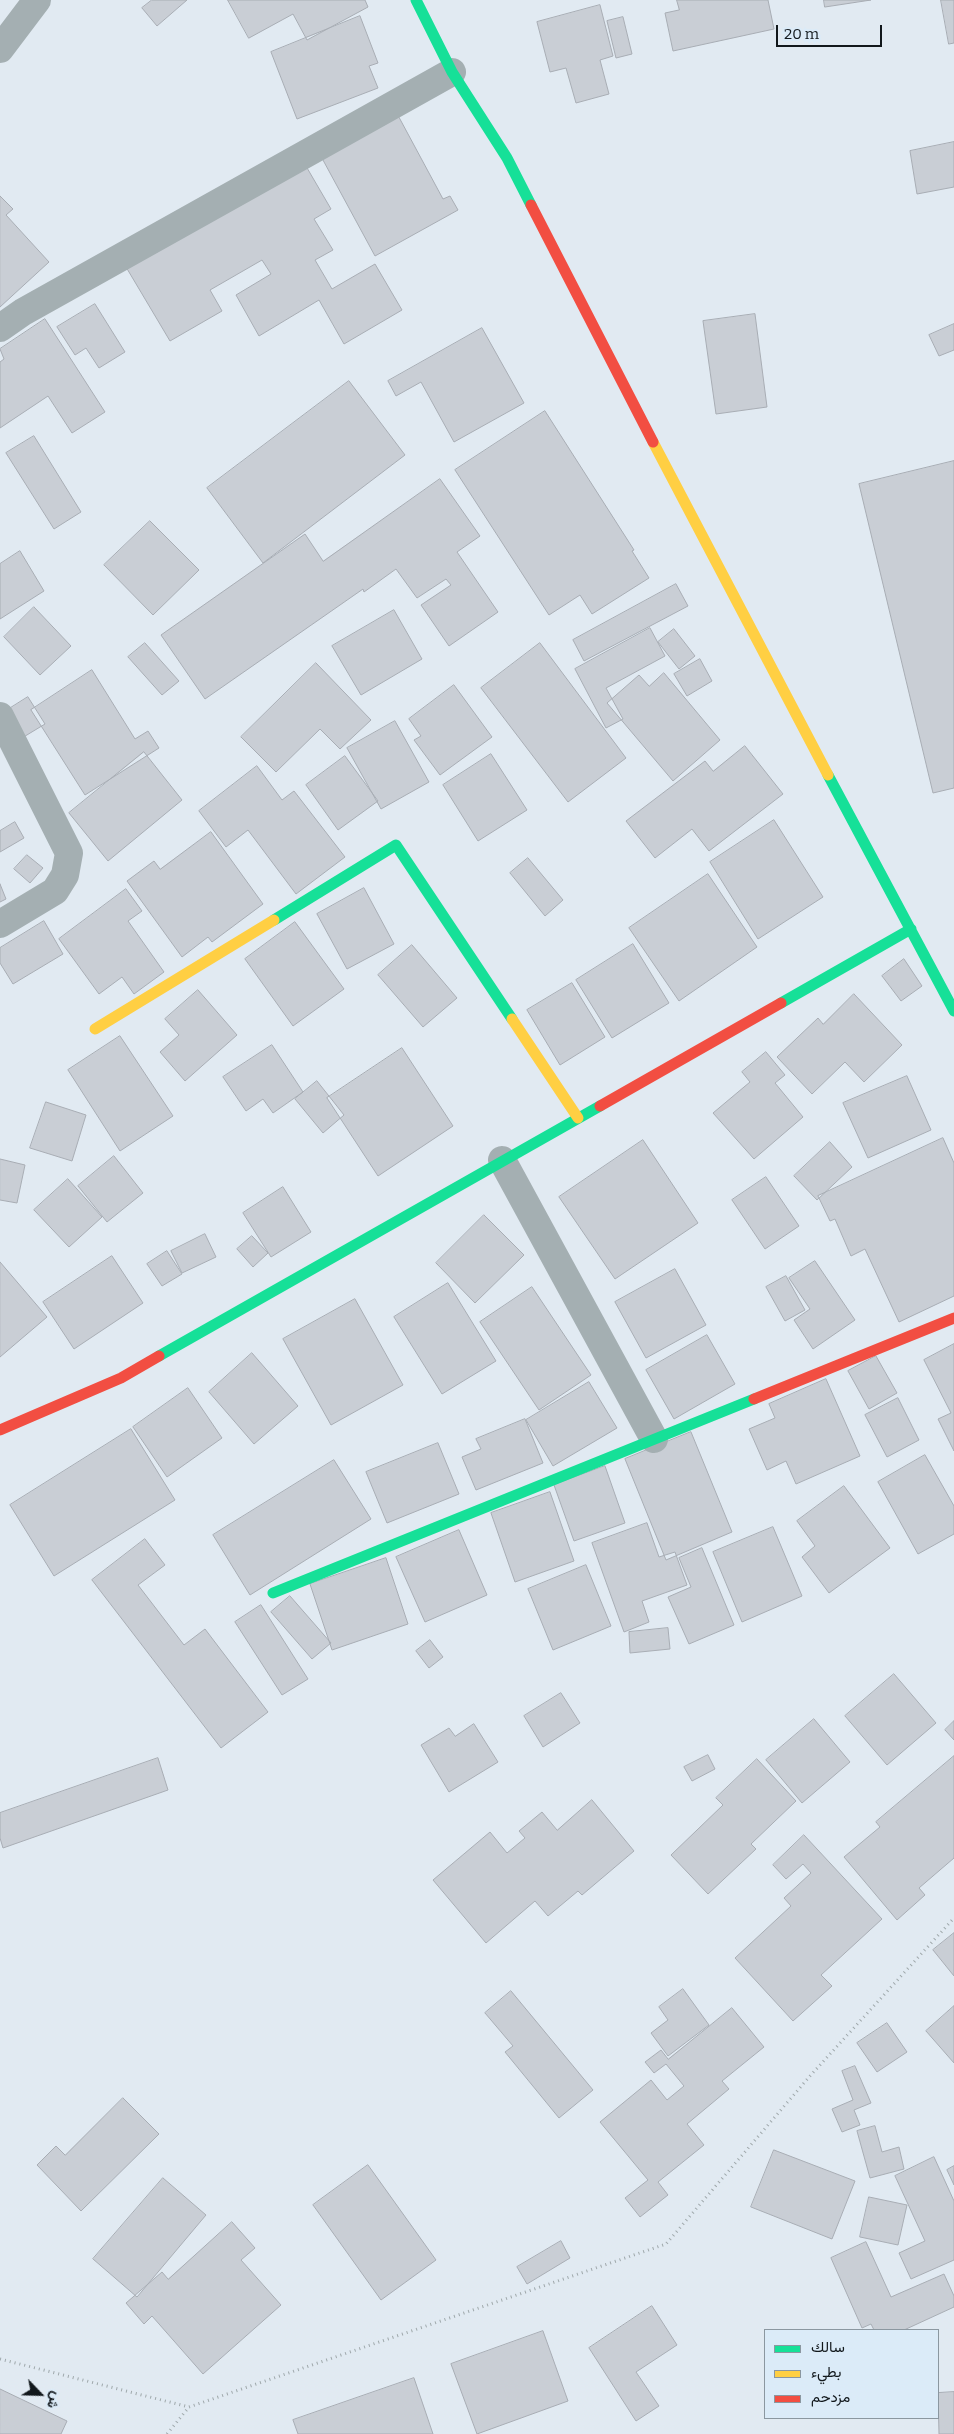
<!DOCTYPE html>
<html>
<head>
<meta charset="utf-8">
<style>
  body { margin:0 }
  #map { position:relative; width:954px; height:2434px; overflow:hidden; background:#e1eaf2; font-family:Bitter,Vazirmatn,serif }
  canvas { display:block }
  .legend { position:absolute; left:764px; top:2329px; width:175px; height:90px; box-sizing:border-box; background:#dbebf8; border:1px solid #8b97a0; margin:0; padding:6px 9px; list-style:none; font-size:15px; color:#12181c }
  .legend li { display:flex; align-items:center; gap:10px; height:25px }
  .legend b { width:25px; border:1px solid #8b97a0 }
  .north { position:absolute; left:15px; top:2369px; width:50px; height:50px; -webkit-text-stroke:4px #dbebf8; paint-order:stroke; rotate:114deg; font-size:14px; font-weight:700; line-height:20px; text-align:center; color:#12181c }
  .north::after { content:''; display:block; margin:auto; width:18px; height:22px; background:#12181c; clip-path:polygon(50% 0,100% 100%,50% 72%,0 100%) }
  .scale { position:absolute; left:776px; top:25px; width:106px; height:22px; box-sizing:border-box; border:2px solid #12181c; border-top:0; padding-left:6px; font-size:15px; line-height:18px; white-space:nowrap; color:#12181c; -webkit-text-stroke:4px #dbebf8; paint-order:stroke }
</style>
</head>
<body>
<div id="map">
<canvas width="954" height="2434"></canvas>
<ul class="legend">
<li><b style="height:6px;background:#16e098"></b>سالك</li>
<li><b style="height:6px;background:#ffcf43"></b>بطيء</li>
<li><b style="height:6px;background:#f24e42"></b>مزدحم</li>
</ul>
<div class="north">ش</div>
<div class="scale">20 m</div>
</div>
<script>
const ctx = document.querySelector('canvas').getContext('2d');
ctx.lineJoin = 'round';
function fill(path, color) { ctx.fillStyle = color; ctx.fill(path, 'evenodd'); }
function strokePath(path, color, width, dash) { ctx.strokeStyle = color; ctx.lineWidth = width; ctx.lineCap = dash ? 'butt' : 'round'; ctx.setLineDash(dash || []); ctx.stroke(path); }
const building = new Path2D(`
  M152,0h35l-30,26 -15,-18z
  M228,0h137l3,7 -61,33 -14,-26 -44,24z
  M677,0h91l6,29 -101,22 -8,-38 14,-3z
  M824,0h47l-46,7z
  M941,0h13v43l-5,1z
  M600,5l13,51 -13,4 9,34 -33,9 -10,-35 -16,4 -13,-50z
  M360,16l18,47 -9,3 9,22 -81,31 -26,-67z
  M623,17l9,37 -16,4 -9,-37z
  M394,108l49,91 7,-3 8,14 -83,46 -58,-107z
  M954,142v45l-37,7 -7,-43z
  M303,161l28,48 -17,10 19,31 -18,10 17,29 43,-25 27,46 -58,34 -25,-44 -60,36 -23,-41 35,-21 -9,-14 -52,30 12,21 -52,30 -44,-74z
  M0,196l13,13 -7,6 43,47 -49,45z
  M95,304l30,48 -26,16 -13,-20 -11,7 -18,-28z
  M755,314l12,93 -51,7 -13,-93z
  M45,319l60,93 -33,21 -24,-37 -48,32v-66l4,-3 -4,-10z
  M954,324v26l-15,6 -10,-21z
  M482,328l42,75 -70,39 -33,-60 -25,14 -8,-15z
  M349,381l56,74 -142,108 -56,-75z
  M545,411l89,139 -2,1 17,27 -57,36 -12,-19 -31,20 -94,-145z
  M34,436l47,76 -27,17 -48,-76z
  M954,461v327l-21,5 -74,-309z
  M440,479l40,57 -23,16 41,60 -49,34 -28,-41 30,-20 -5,-6 -29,19 -21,-29 -32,23 -1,-3 -158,110 -44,-64 144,-101 18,27z
  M150,521l49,49 -46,45 -49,-50z
  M20,551l24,40 -44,28v-55z
  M676,584l12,22 -104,55 -11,-21z
  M34,607l37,39 -31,29 -36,-38z
  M394,610l28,49 -61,36 -29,-49z
  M650,628l15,28 -59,32 17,31 -17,9 -31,-59z
  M674,629l21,27 -16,13 -21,-27z
  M145,643l34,38 -17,14 -34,-38z
  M540,643l86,115 -58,44 -87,-114z
  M700,659l12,22 -25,15 -13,-22z
  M316,663l55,57 -31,29 -20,-20 -44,43 -35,-35z
  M92,670l43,69 13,-8 11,17 -74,47 -54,-85z
  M664,673l56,67 -47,41 -66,-78 32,-28 10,11z
  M454,685l38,52 -52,38 -26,-35 7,-4 -12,-17z
  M28,697l17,27 -28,17 -16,-27z
  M395,721l34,61 -48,27 -34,-61z
  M745,746l38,48 -74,57 -17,-22 -37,29 -29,-37 79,-60 8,10z
  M144,752l38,48 -74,61 -39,-48z
  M491,754l36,56 -49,31 -35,-56z
  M345,756l33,45 -40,29 -32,-45z
  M257,766l25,34 12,-9 51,66 -49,37 -48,-64 -22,17 -27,-36z
  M774,820l49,77 -65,42 -48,-77z
  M15,822l9,16 -24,14v-21z
  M211,832l52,72 -51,38 -4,-5 -26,20 -55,-76 27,-20 6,8z
  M27,855l16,13 -13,15 -16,-14z
  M528,858l35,42 -18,16 -35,-43z
  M708,874l49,73 -78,54 -50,-73z
  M0,884l6,15 -6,3z
  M364,888l30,56 -47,25 -30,-55z
  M126,889l16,22 -14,10 36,51 -30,22 -12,-17 -23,17 -40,-55z
  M44,921l19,33 -50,30 -13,-21v-15z
  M295,922l49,67 -51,37 -48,-67z
  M633,944l36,59 -57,35 -36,-58z
  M412,945l45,53 -34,29 -45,-52z
  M904,959l18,27 -21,15 -19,-25z
  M572,983l33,54 -45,28 -33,-55z
  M198,990l39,45 -52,46 -25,-29 19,-17 -14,-16z
  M854,994l48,51 -38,37 -19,-20 -33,32 -35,-37 41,-39 5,6z
  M120,1036l53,80 -53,35 -52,-81z
  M272,1045l31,47 -30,21 -10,-14 -17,12 -23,-34z
  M402,1048l51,78 -75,50 -51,-78z
  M766,1052l19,23 -10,8 28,34 -49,42 -41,-46 37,-31 -8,-10z
  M907,1076l24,54 -63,28 -25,-55z
  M317,1081l27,34 -21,18 -28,-34z
  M46,1102l40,13 -14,46 -42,-13z
  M943,1138l11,25v133l-55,26 -34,-73 -14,7 -16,-37 -5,2 -12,-25z
  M643,1140l55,83 -83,56 -56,-82z
  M830,1142l22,25 -35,33 -23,-24z
  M114,1156l29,37 -36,29 -29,-36z
  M0,1159l25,6 -8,38 -17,-3z
  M766,1177l33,49 -34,23 -33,-49z
  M68,1179l34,38 -33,30 -35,-37z
  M283,1187l28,45 -40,25 -28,-44z
  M484,1215l40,40 -49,48 -39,-40z
  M205,1234l11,23 -34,16 -11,-22z
  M252,1236l16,17 -15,14 -16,-18z
  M167,1251l15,23 -20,12 -15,-22z
  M112,1256l31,47 -69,46 -31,-47z
  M815,1261l40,59 -42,29 -19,-29 16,-11 -21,-31z
  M0,1262l47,55 -47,40z
  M675,1269l31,56 -60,33 -31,-56z
  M786,1276l19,34 -20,11 -19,-34z
  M448,1283l48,78 -54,33 -48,-77z
  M532,1287l59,88 -52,35 -59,-88z
  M355,1299l48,86 -72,40 -48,-86z
  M707,1335l28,49 -61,35 -28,-49z
  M954,1344v107l-16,-32 13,-6 -27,-53z
  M252,1353l46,53 -44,38 -45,-52z
  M876,1356l21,37 -28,16 -21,-38z
  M826,1379l34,77 -64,28 -10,-23 -19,9 -18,-41 26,-11 -6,-14z
  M589,1382l28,46 -64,38 -27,-46z
  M188,1388l34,50 -55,39 -34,-50z
  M898,1398l21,42 -32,17 -22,-42z
  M525,1419l18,44 -67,27 -14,-33 19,-8 -5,-10z
  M131,1429l44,71 -121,76 -44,-71z
  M691,1432l41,100 -66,28 -41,-101z
  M438,1443l21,51 -72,29 -21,-51z
  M925,1455l29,51v28l-36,20 -40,-72z
  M334,1460l37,59 -121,76 -37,-60z
  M605,1466l20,57 -51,18 -20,-56z
  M844,1486l46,62 -61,45 -27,-36 13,-11 -18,-25z
  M550,1492l24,69 -59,21 -24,-69z
  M647,1523l12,34 16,-5 12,33 -45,16 7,21 -25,10 -32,-89z
  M773,1527l29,69 -60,26 -29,-70z
  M459,1530l28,65 -62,27 -29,-65z
  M145,1539l20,26 -27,20 46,60 21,-16 63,83 -47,36 -129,-168z
  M702,1548l32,77 -45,19 -21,-47 23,-10 -12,-29z
  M386,1558l22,66 -76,26 -22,-66z
  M586,1565l25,61 -58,24 -25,-61z
  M290,1596l41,47 -19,16 -41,-47z
  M261,1605l47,74 -26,16 -47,-73z
  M668,1628l2,21 -40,4 -1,-21z
  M430,1640l13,17 -14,11 -13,-17z
  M894,1674l42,49 -49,42 -42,-49z
  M561,1693l19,30 -37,24 -19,-31z
  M814,1719l36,43 -48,41 -36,-43z
  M954,1721v19l-9,-10z
  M474,1724l24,38 -49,30 -28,-47 28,-17 6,8z
  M708,1755l7,14 -23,12 -8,-14z
  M954,1756v102l-35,30 6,7 -28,25 -53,-63 36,-30 -4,-5z
  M158,1758l10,32 -165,58 -3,-10v-25z
  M757,1759l39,42 -45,43 5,5 -48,45 -37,-39 52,-50 -7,-7z
  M592,1800l42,51 -52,44 -4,-4 -30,25 -13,-15 -49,42 -53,-63 57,-48 17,21 18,-15 -6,-7 23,-19 15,18z
  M804,1835l78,84 -61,56 11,11 -39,35 -58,-63 56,-52 -7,-8 27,-25 -8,-9 -17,15 -13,-14z
  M954,1933v43l-21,-26z
  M683,1989l26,36 -41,31 -17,-23 17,-13 -9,-13z
  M511,1991l82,99 -34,28 -54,-66 8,-6 -28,-33z
  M954,2006v57l-28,-32z
  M732,2008l32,39 -42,34 7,8 -42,35 17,21 -46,37 10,13 -28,22 -15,-19 23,-18 -48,-58 51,-42 16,20 17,-14 -18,-22 -12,9 -9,-11 16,-12 7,9z
  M887,2023l20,29 -30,20 -20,-29z
  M855,2066l16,37 -17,7 6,15 -18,7 -10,-23 21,-9 -11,-29z
  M123,2098l36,36 -78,77 -44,-46 19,-19 9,9z
  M875,2126l7,26 17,-5 5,22 -34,9 -13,-47z
  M774,2150l81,31 -23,58 -81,-32z
  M934,2157l20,44v59l-43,19 -12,-26 26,-12 -30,-65z
  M368,2165l68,95 -55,40 -68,-95z
  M954,2166v19l-7,-15z
  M163,2178l43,37 -69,82 -44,-38z
  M869,2197l38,8 -9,40 -38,-8z
  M232,2222l23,26 -14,12 40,45 -78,69 -51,-58 -8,8 -18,-21 36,-31 6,7z
  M561,2241l9,17 -43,26 -10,-17z
  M866,2242l25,55 53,-23 10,22v11l-50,23h-30l-3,-6 -9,4 -31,-70z
  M652,2306l25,39 -41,27 23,34 -23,15 -47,-73z
  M543,2331l25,70 -91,33 -26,-70z
  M414,2378l19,56h-135l-5,-14z
  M0,2389l67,32 -6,13h-61z
  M954,2392v42h-15l-1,-41z`);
const path = new Path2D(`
  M0,2359l189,48 477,-163 144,-168 144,-158
  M167,2434l22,-27`);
const street = new Path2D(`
  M0,49l37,-49
  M0,328l23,-16 429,-240
  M0,716l69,137 -4,22 -10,16 -55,33
  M502,1160l152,279`);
const fast = new Path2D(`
  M416,0l36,72 55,86 24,47
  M828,775l126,236
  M274,920l122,-75 116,174
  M781,1003l130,-74
  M159,1356l441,-250
  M273,1593l481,-194`);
const slow = new Path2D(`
  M653,442l175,333
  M512,1019l66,99
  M95,1029l179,-109`);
const jam = new Path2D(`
  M531,205l122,237
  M600,1106l181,-103
  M754,1399l200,-81
  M0,1430l121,-52 38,-22`);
fill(building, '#c9ced5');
strokePath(building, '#a8adb4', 1);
strokePath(path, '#9fa8ab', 3, [1, 4]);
strokePath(street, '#a4afb2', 28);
strokePath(fast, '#16e098', 11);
strokePath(slow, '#ffcf43', 11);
strokePath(jam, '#f24e42', 11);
</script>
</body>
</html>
